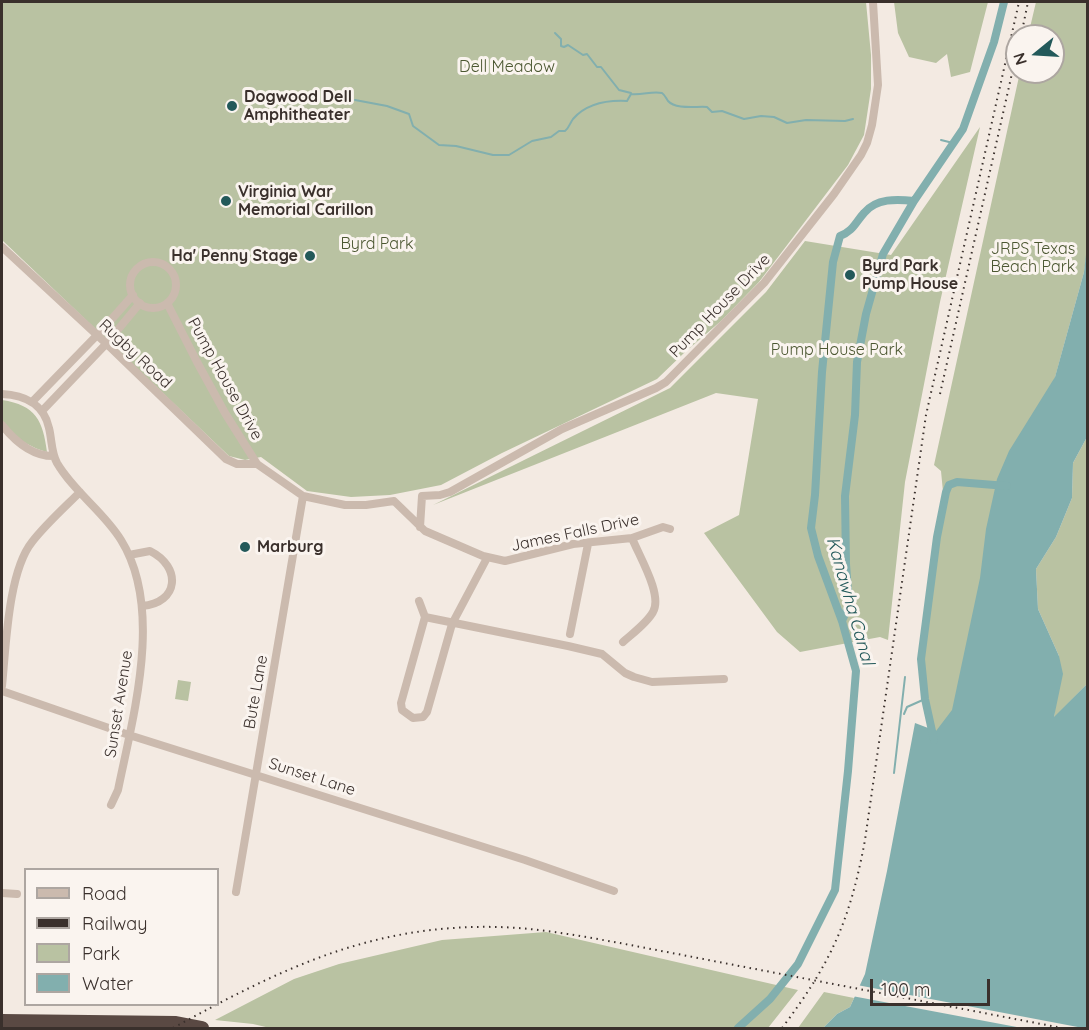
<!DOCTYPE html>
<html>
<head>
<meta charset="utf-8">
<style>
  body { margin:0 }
  #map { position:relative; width:1089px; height:1030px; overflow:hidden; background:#f3eae2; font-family:Quicksand,sans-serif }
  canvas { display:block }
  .frame { position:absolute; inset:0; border:3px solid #3a302c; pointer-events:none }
  .legend { position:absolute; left:24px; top:868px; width:195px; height:138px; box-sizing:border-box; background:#faf4ef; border:2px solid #ada6a1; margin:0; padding:8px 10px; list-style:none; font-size:18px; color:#3a302c }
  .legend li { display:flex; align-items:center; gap:12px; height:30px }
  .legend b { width:30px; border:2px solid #ada6a1 }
  .north { position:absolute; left:1005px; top:24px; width:60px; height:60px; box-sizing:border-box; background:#faf4ef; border:2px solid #ada6a1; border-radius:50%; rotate:252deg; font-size:16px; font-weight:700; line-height:24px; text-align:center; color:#3a302c }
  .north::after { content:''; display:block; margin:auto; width:21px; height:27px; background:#23595a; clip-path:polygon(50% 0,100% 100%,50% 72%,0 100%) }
  .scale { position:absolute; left:870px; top:979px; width:120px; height:27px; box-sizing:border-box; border:3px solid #3a302c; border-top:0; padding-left:8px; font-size:18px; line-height:21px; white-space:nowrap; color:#3a302c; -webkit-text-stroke:4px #faf4ef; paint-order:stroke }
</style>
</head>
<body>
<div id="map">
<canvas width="1089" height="1030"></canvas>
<div class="frame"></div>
<ul class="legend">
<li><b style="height:8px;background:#cbbaae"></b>Road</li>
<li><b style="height:8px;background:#3a302c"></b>Railway</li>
<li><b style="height:16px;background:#b9c2a2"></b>Park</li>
<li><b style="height:16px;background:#82afae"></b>Water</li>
</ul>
<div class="north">N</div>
<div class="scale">100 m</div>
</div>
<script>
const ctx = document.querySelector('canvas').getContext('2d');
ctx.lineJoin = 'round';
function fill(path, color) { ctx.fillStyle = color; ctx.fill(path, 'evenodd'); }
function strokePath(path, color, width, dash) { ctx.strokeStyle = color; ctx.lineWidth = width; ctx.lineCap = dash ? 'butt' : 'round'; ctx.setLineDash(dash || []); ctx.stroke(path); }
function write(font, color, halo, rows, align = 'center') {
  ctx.font = font + ' Quicksand,sans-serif'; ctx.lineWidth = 6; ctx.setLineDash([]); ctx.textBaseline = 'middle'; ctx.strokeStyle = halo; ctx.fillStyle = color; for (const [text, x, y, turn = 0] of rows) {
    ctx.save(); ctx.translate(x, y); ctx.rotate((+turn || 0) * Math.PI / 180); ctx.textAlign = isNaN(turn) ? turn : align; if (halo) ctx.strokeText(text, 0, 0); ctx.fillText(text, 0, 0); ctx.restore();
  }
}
const green = new Path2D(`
  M2,2h864l5,53v34l-7,46 -16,30 -89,117 -38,39 -37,32 -27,26 -155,74 -61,32 -51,10 -39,2 -44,-6 -46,-34 -16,3 -16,-4 -227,-216z
  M894,2h94l-18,70 -19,5 -4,-23 -11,9 -27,-6 -11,-24z
  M1036,2h51l1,244 -4,26 -30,109 -91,312 -29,55 -12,-60 -1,-32 23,-154 -3,-31 -7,-6 86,-393h33v-36h-25z
  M980,127l-40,175 -35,180 -17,158 -8,-3 -80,15 -23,-20 -73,-99 35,-18 19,-116 -42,-6 -283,112 237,-117 96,-96 39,-51 86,14z
  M2,400c34,5 41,21 45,52 -13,-3 -42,-18 -45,-33 -2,-5 0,-13 0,-19z
  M1087,437v247l-33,34 5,-62 -21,-47 -2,-40 20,-32 16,-39 1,-35z
  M178,680l13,2 -3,19 -13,-2z
  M546,932l252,58 -30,38h-498l-17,-4 -38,-4 79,-41 45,-15 103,-24z
  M824,992l30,6 -4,9 -13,7 -14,14h-25z`);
const water = new Path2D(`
  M1087,246v191l-14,26 -1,35 -16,39 -20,32 2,40 21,47 4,18 -9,43 33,-33v344h-264l14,-14 13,-7 15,-33 22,-103 28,-148 21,8 16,-21 28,-132 6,-49 11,-50 12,-28 46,-74 29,-105z`);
const pier = new Path2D(`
  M857,985l226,43h-61l-170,-32z`);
const stream = new Path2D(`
  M555,33l6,6v7l3,1 4,-2 15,10 4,-1 10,13h4l18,23 12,3
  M355,100l32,6 22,8 4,12 26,19 17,1 37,9h16l23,-14 19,-4 8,-6h6c4,-3 5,-8 8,-12 14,-16 34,-19 54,-18l4,-7c12,1 21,-3 31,-1 3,2 4,5 6,8 8,9 29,5 39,6l5,5 10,-1 22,8 17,-3 13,1 13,6 19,-3 39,1 8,-2
  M941,140l12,3
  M904,714l3,-7 18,-8
  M894,773l11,-96`);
const canal = new Path2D(`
  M842,621l7,-16 -3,-41 -1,-68 10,-81 2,-53 9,-48 17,-60 31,-53
  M934,740l-9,-41 -4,-40 16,-122 9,-45 3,-7 8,-3 50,4
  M738,1028l32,-29 28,-35 37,-74 13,-119 8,-100 -14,-50 -24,-65 -7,-28 4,-33 7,-123 11,-110 7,-26c13,-5 15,-13 24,-23 12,-15 33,-14 50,-12l49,-72 31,-87 10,-40`);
const street = new Path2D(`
  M2,247l108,100 116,112 11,5h20
  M130 285a23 23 0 1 1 46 0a23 23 0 1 1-46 0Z
  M167,303l30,59 28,51 32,51 46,32 42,9h21l28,-4 31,30 58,25 22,5 68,-17 59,-6 31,-11 7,2
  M2,394c22,1 42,10 47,34 3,12 2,24 8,35 17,29 47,49 64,77 43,69 12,176 -3,250l-7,15
  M32,402l70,-72 31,-35
  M42,411l64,-67 34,-41
  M2,425c12,15 30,31 51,31
  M420,527l2,-31 18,-1 10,-3 112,-63 94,-41 10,-6 98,-99 70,-89 27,-39 6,-12 5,-18 6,-40 -5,-83
  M129,555l21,-4c32,16 29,52 -8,55
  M487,558l-35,66 -25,88 -4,5 -10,1 -11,-8 -1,-7 24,-86 143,29 34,8 23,19 9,4 18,5 72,-3
  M419,601l6,16
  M570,634l18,-90
  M623,642c10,-9 24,-19 30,-30 10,-17 -14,-56 -21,-74
  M2,686c4,-39 6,-114 30,-144 14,-18 32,-34 48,-50
  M2,691l127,44 396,125 89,31
  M236,892l67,-396
  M2,893l15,1`);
const highway = new Path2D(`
  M2,1021l174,2 26,5`);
const rail = new Path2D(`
  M1021,36l7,-34
  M940,394l77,-343
  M173,1028c108,-59 198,-104 325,-101 41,1 82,9 122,16l442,85
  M782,1028c49,-65 68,-107 83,-188l61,-425 93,-413`);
const markers = [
  [232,106,6,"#23595a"],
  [226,201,6,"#23595a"],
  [310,256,6,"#23595a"],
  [850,275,6,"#23595a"],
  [245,547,6,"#23595a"]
];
const parkNames = [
  ["Dell Meadow",507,67],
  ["Byrd Park",377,244],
  ["JRPS Texas",1033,249],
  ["Beach Park",1033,267],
  ["Pump House Park",837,350]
];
const poiNames = [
  ["Dogwood Dell",244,97],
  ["Amphitheater",244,115],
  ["Virginia War",238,192],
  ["Memorial Carillon",238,210],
  ["Ha' Penny Stage",298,256,"right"],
  ["Byrd Park",862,266],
  ["Pump House",862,284],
  ["Marburg",257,547]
];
const streetNames = [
  ["Pump House Drive",720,306,-46],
  ["Rugby Road",135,354,43],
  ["Pump House Drive",225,379,61],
  ["James Falls Drive",575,533,-12],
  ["Bute Lane",256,692,-80],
  ["Sunset Avenue",119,704,-81],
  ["Sunset Lane",312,777,18]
];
const waterNames = [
  ["Kanawha Canal",850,601,74]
];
fill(green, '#b9c2a2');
fill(water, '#82afae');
fill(pier, '#f3eae2');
strokePath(stream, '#82afae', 2);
strokePath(canal, '#82afae', 8);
strokePath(street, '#cbbaae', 8);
strokePath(highway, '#5a4943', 14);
strokePath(rail, '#3a302c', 2, [1.5, 4.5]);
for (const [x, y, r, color] of markers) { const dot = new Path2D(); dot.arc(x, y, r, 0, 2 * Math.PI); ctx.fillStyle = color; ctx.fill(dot); strokePath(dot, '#faf4ef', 2); }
write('16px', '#4b5731', '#faf4ef', parkNames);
write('bold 16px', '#3a302c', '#faf4ef', poiNames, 'left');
write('16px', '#3a302c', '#faf4ef', streetNames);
write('italic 18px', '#23595a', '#faf4ef', waterNames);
</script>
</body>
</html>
